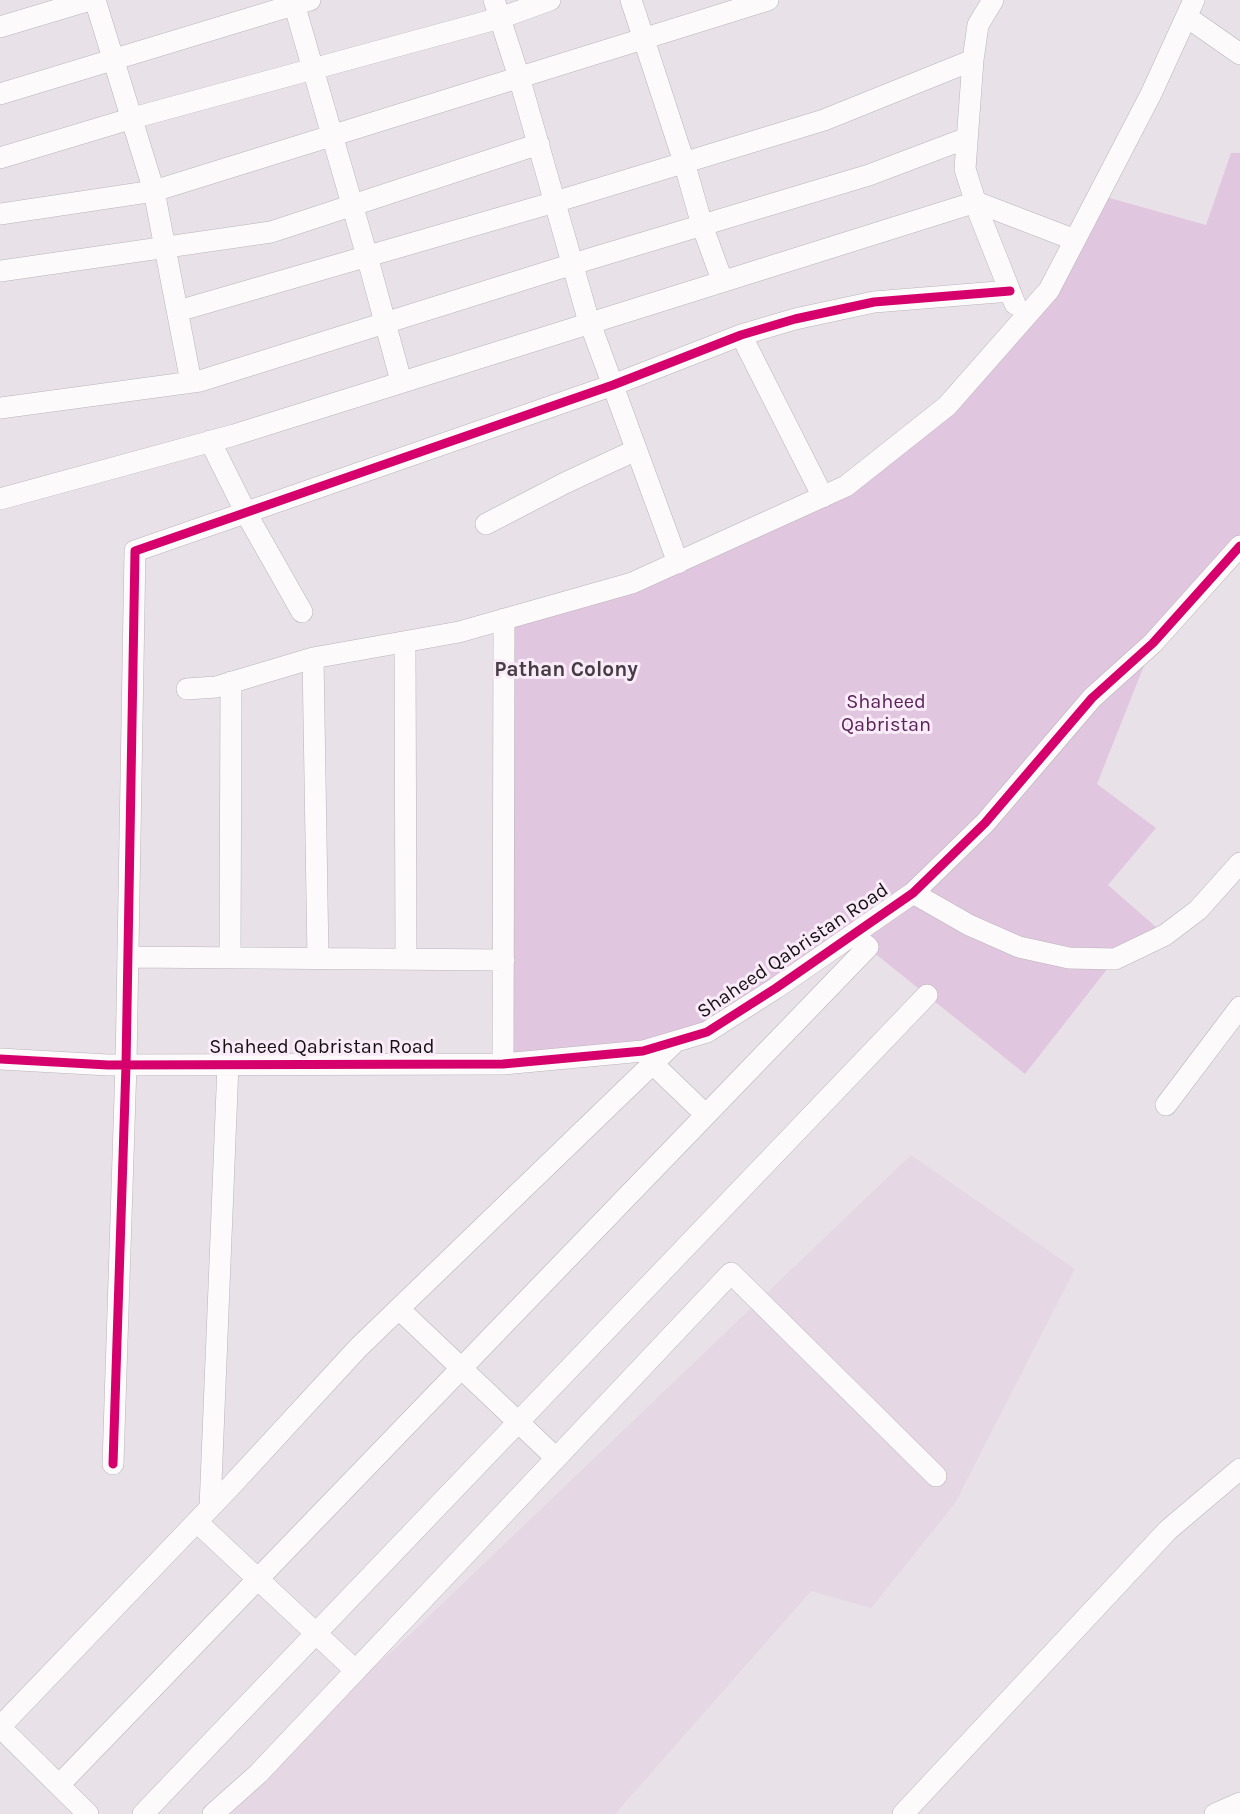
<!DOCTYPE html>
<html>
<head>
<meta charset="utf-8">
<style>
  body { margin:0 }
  canvas { display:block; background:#e8e1e7 }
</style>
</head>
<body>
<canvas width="1240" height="1814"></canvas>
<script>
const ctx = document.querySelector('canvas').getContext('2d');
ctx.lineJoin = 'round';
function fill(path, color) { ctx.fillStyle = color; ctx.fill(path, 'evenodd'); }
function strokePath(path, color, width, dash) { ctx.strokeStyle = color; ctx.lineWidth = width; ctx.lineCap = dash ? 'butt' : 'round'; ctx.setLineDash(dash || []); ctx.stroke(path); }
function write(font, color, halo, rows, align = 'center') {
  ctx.font = font + ' Karla,sans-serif'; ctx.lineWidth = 6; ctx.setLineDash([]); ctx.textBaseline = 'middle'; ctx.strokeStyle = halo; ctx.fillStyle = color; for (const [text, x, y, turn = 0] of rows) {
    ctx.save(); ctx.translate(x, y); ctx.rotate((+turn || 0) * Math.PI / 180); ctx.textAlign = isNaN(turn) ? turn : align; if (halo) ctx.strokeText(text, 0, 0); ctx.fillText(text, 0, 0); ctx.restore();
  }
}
const built = new Path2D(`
  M911,1155l164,114 -120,234 -84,105 -60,-17 -196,223h-409l193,-169z`);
const green = new Path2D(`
  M1231,153h9v393l-87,97 -56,141 59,44 -48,57 57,50 -50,24 -90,115 -173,-139 -145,97 -199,31 -3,-443 127,-37 214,-97 101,-80 102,-116 50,-95 107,30z`);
const minor = new Path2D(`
  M95,0l59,191 37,191
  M293,0l74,256 34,125
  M494,0l25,77 68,238 91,248
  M631,0l53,162 18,63 20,55
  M993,0l-15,25 -5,35 -8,109 15,47 35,88
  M1187,17l53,37
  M0,27l90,-27
  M0,94l310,-94
  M0,158l133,-40 367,-100 50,-18
  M0,214l154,-23 614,-191
  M0,271l271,-39 268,-88
  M178,311l377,-109 269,-82 149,-60
  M741,335l82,162
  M0,408l200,-27 373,-117 296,-89 98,-37
  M210,441l36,72 56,99
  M0,499l234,-64 742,-233 99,38
  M486,524l79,-41 71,-33
  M405,642l1,317
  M313,658l5,300
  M187,689l29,-2 97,-29 146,-26 173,-49 214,-97 101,-80 102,-116 102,-196 43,-94
  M913,893l56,32 50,22 50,11 46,1 50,-24 33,-25 42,-47
  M128,957l376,3
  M230,958l1,-276
  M0,1059l108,6 395,-1 140,-13 64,-19 69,-44 137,-95 72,-70 107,-125 61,-55 87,-97
  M652,1063l54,52
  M503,1064l1,-445
  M1166,1105l74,-98
  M399,1309l157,149
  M113,1464l13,-399 9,-514 478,-166 128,-50 54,-16 79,-17 136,-11
  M210,1508l18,-443
  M197,1522l158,148
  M0,1727l230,-240 128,-139 315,-304
  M0,1727l88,87
  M59,1785l809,-838 -16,-12
  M143,1814l784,-819
  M213,1814l45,-40 473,-501 205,203
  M903,1814l265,-284 72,-61
  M1215,1814l25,-11`);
const cycleway = new Path2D(`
  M0,1059l108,6 395,-1 140,-13 64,-19 69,-44 137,-95 72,-70 107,-125 61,-55 87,-97
  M113,1464l13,-399 9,-514 478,-166 128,-50 54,-16 79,-17 136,-11`);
const parkNames = [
  ["Shaheed",886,702],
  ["Qabristan",886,725]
];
const streetNames = [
  ["Shaheed Qabristan Road",793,951,-34],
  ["Shaheed Qabristan Road",322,1047]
];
const neighbourhoodNames = [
  ["Pathan Colony",566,670]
];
fill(built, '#e5d7e4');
fill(green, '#e1c6df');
strokePath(minor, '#b9b4b9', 22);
strokePath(minor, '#fcfafb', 21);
strokePath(cycleway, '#d6006c', 9);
write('20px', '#5a2359', '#f9ebf7', parkNames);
write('20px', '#151115', '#f9ebf7', streetNames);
write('bold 21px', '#463c45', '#f9ebf7', neighbourhoodNames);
</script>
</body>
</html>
